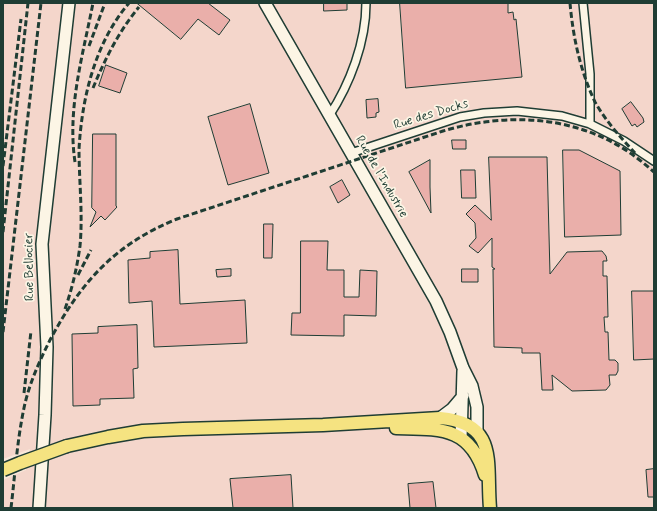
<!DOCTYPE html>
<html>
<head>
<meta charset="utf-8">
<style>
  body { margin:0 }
  #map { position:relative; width:657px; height:511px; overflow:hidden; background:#f8e7d9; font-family:Mynerve,sans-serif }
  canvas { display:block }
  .frame { position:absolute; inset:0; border:4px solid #1f3d34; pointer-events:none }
</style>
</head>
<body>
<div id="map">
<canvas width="657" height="511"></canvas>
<div class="frame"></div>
</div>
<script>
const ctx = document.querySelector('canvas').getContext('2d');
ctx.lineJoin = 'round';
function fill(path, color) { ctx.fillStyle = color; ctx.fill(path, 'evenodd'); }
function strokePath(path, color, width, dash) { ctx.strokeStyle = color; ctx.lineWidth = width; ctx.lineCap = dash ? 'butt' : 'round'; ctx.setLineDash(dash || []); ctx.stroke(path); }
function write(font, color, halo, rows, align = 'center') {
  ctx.font = font + ' Mynerve,sans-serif'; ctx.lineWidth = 3.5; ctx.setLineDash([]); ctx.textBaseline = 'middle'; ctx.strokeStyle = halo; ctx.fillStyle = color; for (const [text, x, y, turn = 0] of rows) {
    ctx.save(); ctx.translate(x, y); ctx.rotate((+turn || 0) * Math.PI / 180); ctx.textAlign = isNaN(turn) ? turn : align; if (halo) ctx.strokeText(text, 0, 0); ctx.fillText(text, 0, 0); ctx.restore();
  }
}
const built = new Path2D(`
  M3,3h651v505h-651v-28l23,-10 4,-21 -27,10z`);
const building = new Path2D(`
  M137,3h71l22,17 -11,15 -21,-16 -17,20z
  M324,3h23v7l-23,1z
  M400,3h108v10l5,-1 1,8 2,-1 6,58 -116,11z
  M106,65l21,8 -7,20 -21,-7z
  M378,99l1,13 -3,1v4l-9,1 -1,-18z
  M631,102l12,16 1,4 -7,5 -2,-3 -3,2 -10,-17z
  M250,104l19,69 -41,12 -20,-68z
  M93,134h23v72l1,1 -12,13 -4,-4 -11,11 6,-15 -4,-4z
  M452,140h14v9h-13z
  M563,150h16l41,21 1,64 -56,2z
  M489,157h58l3,117 17,-22 35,-1 4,5 1,5h-4v15h4l1,41h-4l1,15h3l1,28h6l3,3v8l-2,4h-7l1,10 -4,5 -34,1 -20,-16 1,15h-11l-2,-37h-18v-5l-28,-1 -1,-78h2l-3,-2v-29l-14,15 -9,-7 7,-8 -1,-15 -9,-9 9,-9 16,15z
  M430,160v27l1,26 -22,-41z
  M461,170h14l1,28h-14z
  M342,180l8,15 -12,8 -8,-16z
  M264,224h9l-1,34h-8z
  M301,241h27l-1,29h17v27h15l1,-27 17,1 -1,45 -32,-1v21l-53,-1 1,-22h8z
  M178,250l2,54 65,-4 2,43 -93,4 -2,-46 -23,2 -1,-43 22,-2v-6z
  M231,269v7l-14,1 -1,-7z
  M462,269h16v13h-16z
  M632,291h22v68l-20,1z
  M137,325l1,43 -5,1 1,29 -34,1v6l-27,1 -1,-72 26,-1v-6z
  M654,469v28h-6l-2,-27z
  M291,475l2,33h-60l-3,-29z
  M433,482l3,26h-26l-2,-24z`);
const street = new Path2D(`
  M583,3l7,71v50
  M329,116c21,-32 37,-74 37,-113
  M351,153l109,-36 24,-4 33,-2 45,5 28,8 34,17 30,20`);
const secondary = new Path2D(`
  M265,3l171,298 14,31 13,36 9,18 5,21v24
  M440,418l12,-9 11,-13
  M461,438l2,-67
  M39,508l6,-93 2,-68 -5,-103 27,-241`);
const primary = new Path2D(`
  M396,428c44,1 74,-2 89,47
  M67,446l41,-9 35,-6 40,-2 140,-4 117,-7c59,5 46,45 50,90`);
const rail = new Path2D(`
  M570,3c3,34 10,67 25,99 10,18 26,36 40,51
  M89,46l16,-43
  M93,88c12,-29 26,-57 46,-81
  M75,162c-8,-54 8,-107 18,-159
  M3,166l18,-147
  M3,232l25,-229
  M78,275l13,-25
  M65,309c7,-20 12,-41 15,-63 3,-32 -1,-65 -1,-97 3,-52 16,-106 50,-146
  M3,332l38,-329
  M24,393l7,-62
  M11,508c4,-33 6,-67 13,-100 5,-24 15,-46 26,-68 31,-58 65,-96 127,-121l266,-88c64,-19 134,-16 190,24 7,5 14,11 21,17`);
const primaryBridge = new Path2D(`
  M3,470l17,-7 47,-17`);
const streetNames = [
  ["Rue des Docks",431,115,-17],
  ["Rue de l'Industrie",381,177,60],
  ["Rue Bellocier",30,267,-91]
];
fill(built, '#f4d6cb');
fill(building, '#eaafaa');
strokePath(building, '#1f3d34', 1);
strokePath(street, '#1f3d34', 10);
strokePath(secondary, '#1f3d34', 14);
strokePath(primary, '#1f3d34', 15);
strokePath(street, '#fcf5e5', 7);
strokePath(secondary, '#fcf5e5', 11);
strokePath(primary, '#f5e381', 12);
strokePath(rail, '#1f3d34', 3, [6, 3]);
strokePath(primaryBridge, '#1f3d34', 15, []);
strokePath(primaryBridge, '#f5e381', 12);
write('13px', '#1f3d34', '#fcf5e5', streetNames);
</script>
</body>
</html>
